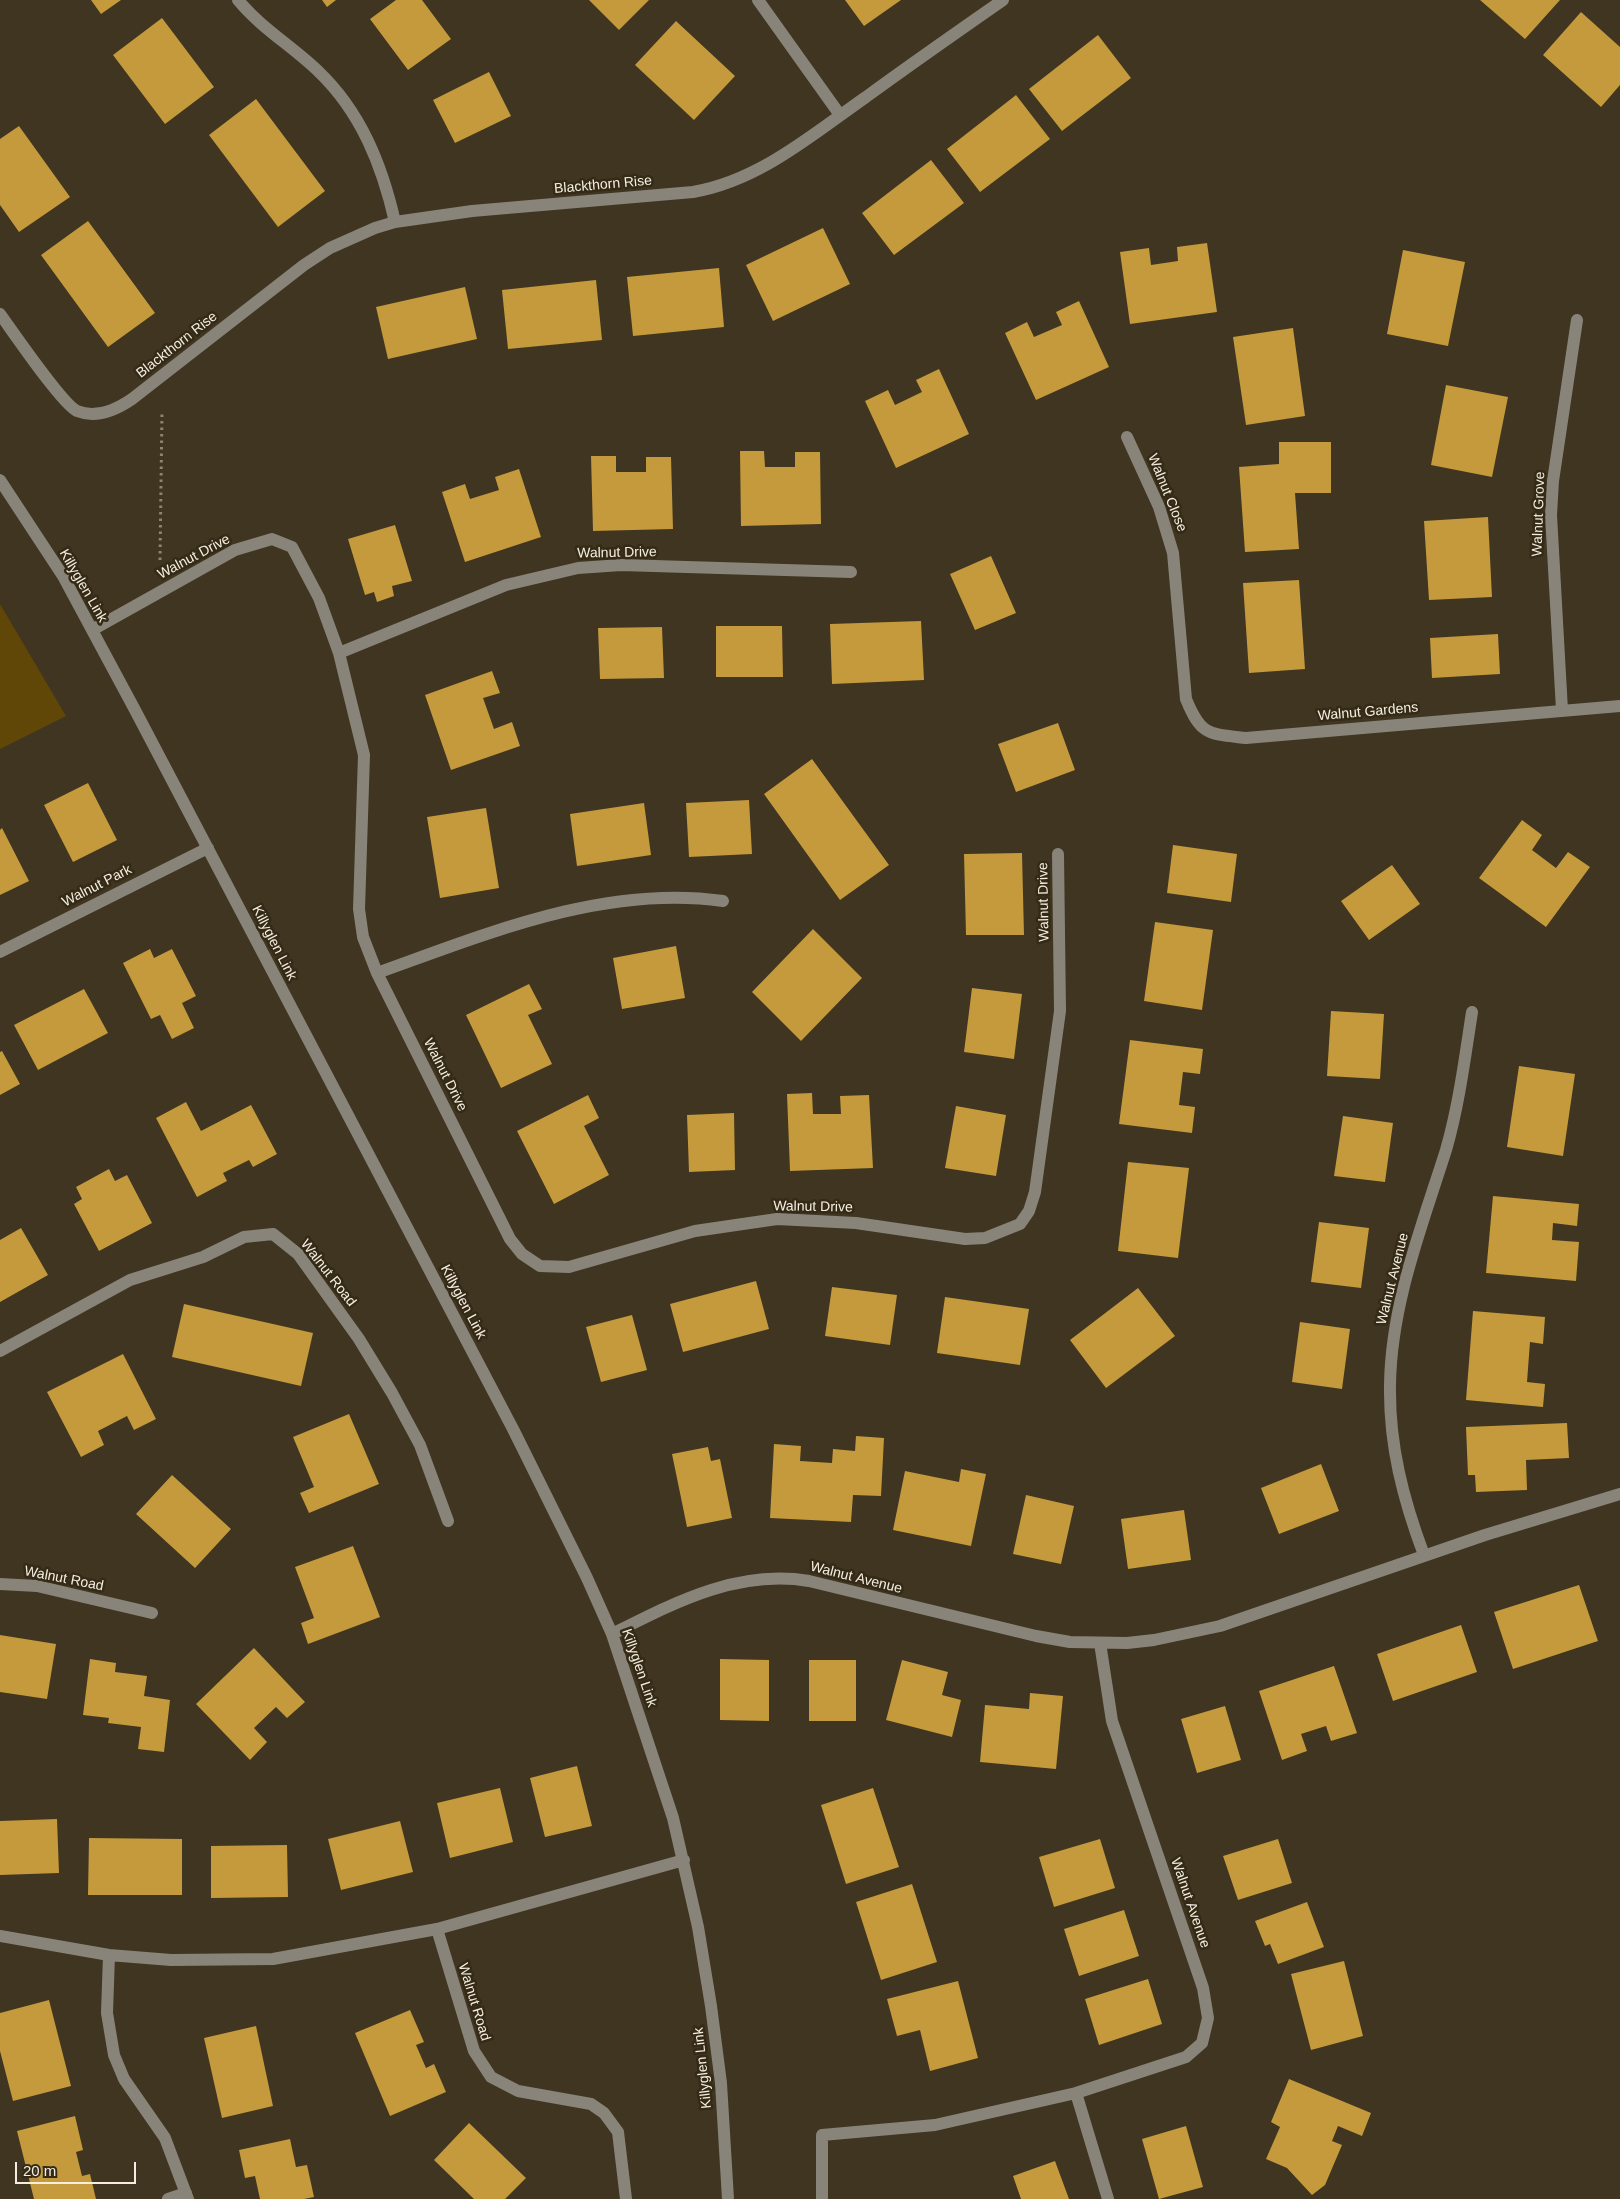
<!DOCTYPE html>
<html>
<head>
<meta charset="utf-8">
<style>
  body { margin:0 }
  #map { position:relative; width:1620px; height:2199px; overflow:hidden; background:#3f3520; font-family:Helvetica,sans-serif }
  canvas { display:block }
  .scale { position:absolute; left:15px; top:2162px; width:121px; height:22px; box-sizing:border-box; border:2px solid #f4eee1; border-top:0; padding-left:6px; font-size:15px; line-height:18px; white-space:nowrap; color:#f4eee1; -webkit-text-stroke:4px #342a16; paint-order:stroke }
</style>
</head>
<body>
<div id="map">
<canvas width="1620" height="2199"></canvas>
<div class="scale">20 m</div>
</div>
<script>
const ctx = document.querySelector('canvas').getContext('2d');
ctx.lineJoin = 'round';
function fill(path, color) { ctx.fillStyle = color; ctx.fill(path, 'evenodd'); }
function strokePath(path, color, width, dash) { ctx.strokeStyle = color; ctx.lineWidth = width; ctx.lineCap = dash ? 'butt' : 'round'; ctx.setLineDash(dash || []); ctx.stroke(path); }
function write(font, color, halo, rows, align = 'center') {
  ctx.font = font + ' Helvetica,sans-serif'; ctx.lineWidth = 5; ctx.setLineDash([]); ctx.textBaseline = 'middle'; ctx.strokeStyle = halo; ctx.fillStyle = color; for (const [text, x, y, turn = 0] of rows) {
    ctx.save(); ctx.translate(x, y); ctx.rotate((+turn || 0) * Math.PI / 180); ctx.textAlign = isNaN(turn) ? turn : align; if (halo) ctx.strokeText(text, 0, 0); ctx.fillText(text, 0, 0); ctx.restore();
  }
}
const green = new Path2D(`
  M0,604l66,112 -66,33z`);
const building = new Path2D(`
  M91,0h30l-20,14z
  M322,0h14l-9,7z
  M396,0h26l29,39 -43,31 -38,-51z
  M589,0h60l-30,30z
  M845,0h56l-37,26z
  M1480,0h80l-35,39z
  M1581,12l39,35v38l-19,22 -58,-52z
  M162,18l52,69 -49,37 -52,-69z
  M676,21l59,55 -41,44 -59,-55z
  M1098,35l33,43 -69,53 -33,-42z
  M489,72l22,44 -56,27 -22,-43z
  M1016,95l34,44 -70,53 -33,-43z
  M256,99l69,92 -47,36 -69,-92z
  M19,126l51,71 -51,35 -19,-27v-66z
  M931,160l33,43 -70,52 -32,-42z
  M88,221l67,92 -47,34 -67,-92z
  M823,228l27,56 -77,37 -27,-56z
  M1207,243l10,69 -87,12 -10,-72 29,-4 2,17 27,-4 -1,-14z
  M1403,250l62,12 -17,84 -61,-12z
  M719,268l5,59 -91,9 -6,-59z
  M596,280l6,60 -94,9 -6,-59z
  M465,287l12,52 -89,20 -12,-52z
  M1079,301l30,66 -73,33 -31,-67 22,-11 7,15 28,-12 -6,-13z
  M1293,328l12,88 -59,9 -13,-88z
  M939,369l30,65 -73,34 -31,-67 23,-11 7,15 27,-13 -6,-12z
  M1446,385l62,12 -16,80 -61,-12z
  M1279,442h52v51h-36l4,56 -54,3 -6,-85 40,-3z
  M740,451h24l1,16h30v-15h25l1,72 -80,2z
  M591,456h25v16h30v-15h25l2,72 -80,2z
  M519,469l22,68 -76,25 -23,-70 23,-8 5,15 29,-9 -4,-13z
  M1488,517l4,80 -63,3 -5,-79z
  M395,525l17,56 -20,5 2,10 -17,6 -3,-10 -9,3 -17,-56z
  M991,556l25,57 -41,17 -25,-56z
  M1299,580l6,89 -56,4 -6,-90z
  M921,621l3,59 -92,4 -2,-60z
  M716,626h66l1,51h-67z
  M662,627l2,51 -64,1 -2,-51z
  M1498,634l2,40 -68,4 -2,-40z
  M492,671l8,22 -17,5 11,31 18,-7 8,24 -69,24 -26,-75z
  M1058,723l17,47 -59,22 -18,-48z
  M812,759l77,106 -49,35 -76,-106z
  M88,783l29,57 -44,22 -29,-57z
  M749,800l3,54 -63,3 -3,-54z
  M644,803l7,52 -74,11 -7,-52z
  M486,808l13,80 -59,10 -13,-81z
  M1522,820l20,15 -10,15 24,18 12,-16 22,15 -44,60 -67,-49z
  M2,828l27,53 -29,14v-65z
  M1173,845l64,9 -6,48 -64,-9z
  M1022,853l2,82h-58l-2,-81z
  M1392,865l28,39 -51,36 -28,-39z
  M1155,922l58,8 -11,80 -58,-9z
  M813,929l49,49 -61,63 -49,-49z
  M676,946l9,52 -63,11 -9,-51z
  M150,949l4,9 18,-9 24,47 -14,7 12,25 -22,11 -12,-24 -9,4 -28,-56z
  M529,984l13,25 -14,6 24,49 -51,24 -35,-73z
  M972,988l50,6 -8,65 -50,-7z
  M84,989l24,44 -70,37 -24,-45z
  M1331,1011l53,3 -4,65 -53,-3z
  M1130,1040l73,9 -3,25 -17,-2 -4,33 16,2 -3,26 -73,-9z
  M2,1051l18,33 -20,11v-43z
  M1519,1066l56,8 -12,82 -56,-9z
  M812,1093l1,21h28l-1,-18 29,-1 4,73 -83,3 -3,-77z
  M588,1095l11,23 -15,8 25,49 -55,29 -37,-73z
  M186,1102l15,29 50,-26 26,49 -24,13 -4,-7 -26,13 4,8 -30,16 -41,-79z
  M956,1106l50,9 -10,61 -51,-8z
  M734,1113l1,57 -46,2 -2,-57z
  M1343,1116l50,7 -8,59 -51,-6z
  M1128,1162l61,6 -11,90 -60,-7z
  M109,1169l6,12 12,-6 25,48 -53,28 -25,-47 8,-5 -6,-12z
  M1493,1196l86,8 -2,22 -24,-3 -1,17 27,2 -3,39 -90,-8z
  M1319,1222l50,6 -8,60 -50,-6z
  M21,1228l27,47 -48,27v-62z
  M756,1281l13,48 -86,23 -13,-48z
  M832,1287l65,8 -7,50 -65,-9z
  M1138,1288l37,48 -69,52 -36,-48z
  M945,1297l84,12 -9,56 -83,-12z
  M184,1304l129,29 -12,53 -129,-29z
  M1473,1311l72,6 -2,27 -13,-2 -3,40 18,2 -2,23 -77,-7z
  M632,1315l15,55 -46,12 -15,-55z
  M1300,1322l50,7 -8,60 -50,-7z
  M123,1354l33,65 -22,11 -7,-14 -29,15 6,14 -23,12 -34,-65z
  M349,1414l30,70 -70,29 -9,-20 14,-6 -21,-50z
  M1567,1423l2,35 -43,2 1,30 -51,2 -1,-17h-7l-2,-48z
  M856,1436l28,2 -3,58 -28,-1 -2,27 -81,-4 4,-74 27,2 -1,15 32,2 1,-14 22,2z
  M708,1447l3,14 9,-2 12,59 -45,9 -15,-73z
  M1321,1464l18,47 -60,23 -18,-46z
  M961,1469l25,5 -15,72 -78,-16 12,-59 54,11z
  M172,1475l59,54 -36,39 -59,-54z
  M1026,1495l48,11 -13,58 -48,-10z
  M1184,1510l7,50 -63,9 -7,-50z
  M353,1546l27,71 -72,27 -7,-21 13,-5 -19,-51z
  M1579,1585l19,56 -85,28 -19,-57z
  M1461,1625l16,47 -84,29 -16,-47z
  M0,1635l56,9 -9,55 -47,-7z
  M254,1648l51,54 -18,16 -11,-11 -22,21 13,14 -17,18 -54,-56z
  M90,1659l26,4 -1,9 32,4 -3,20 26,4 -6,52 -26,-3 3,-22 -33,-4 1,-5 -26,-3z
  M720,1659l49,1v61l-49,-1z
  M809,1660h47v61h-47z
  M902,1660l46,12 -6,23 19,5 -9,37 -66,-17z
  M1334,1666l23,67 -26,8 -5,-15 -25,8 6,17 -25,9 -23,-69z
  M1030,1693l33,3 -7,73 -76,-7 5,-57 44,4z
  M1225,1706l16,54 -44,13 -16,-54z
  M577,1766l15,60 -47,11 -15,-59z
  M500,1788l13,54 -63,16 -13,-55z
  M873,1788l26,79 -53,17 -25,-79z
  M57,1819l2,54 -59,2v-54z
  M400,1821l13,51 -72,18 -13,-51z
  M89,1838l93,1v56h-94z
  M1100,1839l15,49 -61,19 -15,-50z
  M1278,1839l14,44 -54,17 -15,-44z
  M287,1845l1,52 -77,1v-52z
  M912,1884l25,78 -56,18 -25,-78z
  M1307,1902l17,45 -46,17 -8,-20 -5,2 -10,-25z
  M1124,1910l15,46 -60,20 -15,-47z
  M1344,1961l19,75 -52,14 -20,-76z
  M1148,1979l14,45 -63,21 -14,-46z
  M958,1981l20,77 -48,13 -10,-41 -23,6 -10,-37z
  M49,2000l22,86 -58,15 -13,-50v-38z
  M410,2010l14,32 -8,3 10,23 8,-4 12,28 -56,24 -35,-83z
  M256,2026l17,80 -51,12 -18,-80z
  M1289,2079l82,34 -9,23 -24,-10 -6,15 10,4 -17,40 -13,10 -25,-27 -21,-9 14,-32 -9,-5z
  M75,2116l8,34 -7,2 6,24 8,-2 6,25h-62l-17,-68z
  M469,2123l57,55 -21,21h-31l-40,-39z
  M1186,2126l17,61 -44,12 -17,-60z
  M290,2139l6,28 11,-2 7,32 -10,2h-44l-5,-23 -10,2 -6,-28z
  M1055,2161l14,38h-48l-8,-23z`);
const path = new Path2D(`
  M160,560l2,-149`);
const minor = new Path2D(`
  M238,0c23,28 54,46 80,71 43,41 64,94 77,151
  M758,0l82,115
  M0,314c13,18 62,90 77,97 20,8 39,-1 55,-12l172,-134 26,-17 45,-20 20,-6 77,-11 221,-19c66,-11 120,-58 173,-95 45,-33 91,-65 137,-97
  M1127,437l32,70 14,46 13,146c15,37 23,35 60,39l374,-32
  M0,480l63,96 72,134 378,719 74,149 25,56 61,184 25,109 13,79 10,77 7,116
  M92,630l143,-80 37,-11 20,8 27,51 20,55 25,102 -5,154 4,28 14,36 133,266 12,15 18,12 29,1 126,-36 82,-12 79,4 109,16 20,-1 35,-14 9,-13 6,-19 25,-181 -2,-157
  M339,653l167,-68 72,-17 43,-3 230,7
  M1562,710l-11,-195 2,-34 24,-161
  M0,952l208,-104
  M377,973c109,-39 228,-89 346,-72
  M0,1351l130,-71 73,-23 41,-20 29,-3 25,20 61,85 33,54 28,52 28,76
  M1424,1555c-21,-56 -35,-110 -34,-170 1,-81 32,-159 56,-235 13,-45 19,-93 26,-138
  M0,1584l37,2 115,27
  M612,1634c62,-31 125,-65 197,-53l227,55 34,6 57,1 27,-3 66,-14 265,-91 135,-41
  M437,1929l37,122 17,26 27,14 73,13 13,9 14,19 8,67
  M0,1936l109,19 62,5 102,-1 164,-30 247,-69
  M109,1955l-2,58 7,42 10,24 41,59 23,61
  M1076,2093l32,106
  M168,2199l18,-6
  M822,2199v-64l113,-10 141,-32 110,-36 16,-14 6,-25 -5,-30 -91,-267 -12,-78`);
const streetNames = [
  ["Blackthorn Rise",603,185,-5],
  ["Blackthorn Rise",177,345,-38],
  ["Walnut Close",1167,493,68],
  ["Walnut Grove",1539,514,-88],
  ["Walnut Drive",617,553,-1],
  ["Walnut Drive",194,557,-28],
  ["Killyglen Link",83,586,60],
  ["Walnut Gardens",1368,712,-5],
  ["Walnut Park",97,886,-27],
  ["Walnut Drive",1044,902,-91],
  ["Killyglen Link",274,943,63],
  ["Walnut Drive",445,1075,63],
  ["Walnut Drive",813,1207,1],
  ["Walnut Road",328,1273,52],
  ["Walnut Avenue",1393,1279,-76],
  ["Killyglen Link",463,1302,62],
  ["Walnut Avenue",856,1578,14],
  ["Walnut Road",64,1579,11],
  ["Killyglen Link",639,1668,71],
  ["Walnut Avenue",1190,1903,71],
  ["Walnut Road",474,2002,73],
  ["Killyglen Link",703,2068,-96]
];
fill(green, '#604707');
fill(building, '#c49a3c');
strokePath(path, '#8d8473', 3, [2.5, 4]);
strokePath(minor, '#89847a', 12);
write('14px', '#f4eee1', '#342a16', streetNames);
</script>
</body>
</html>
